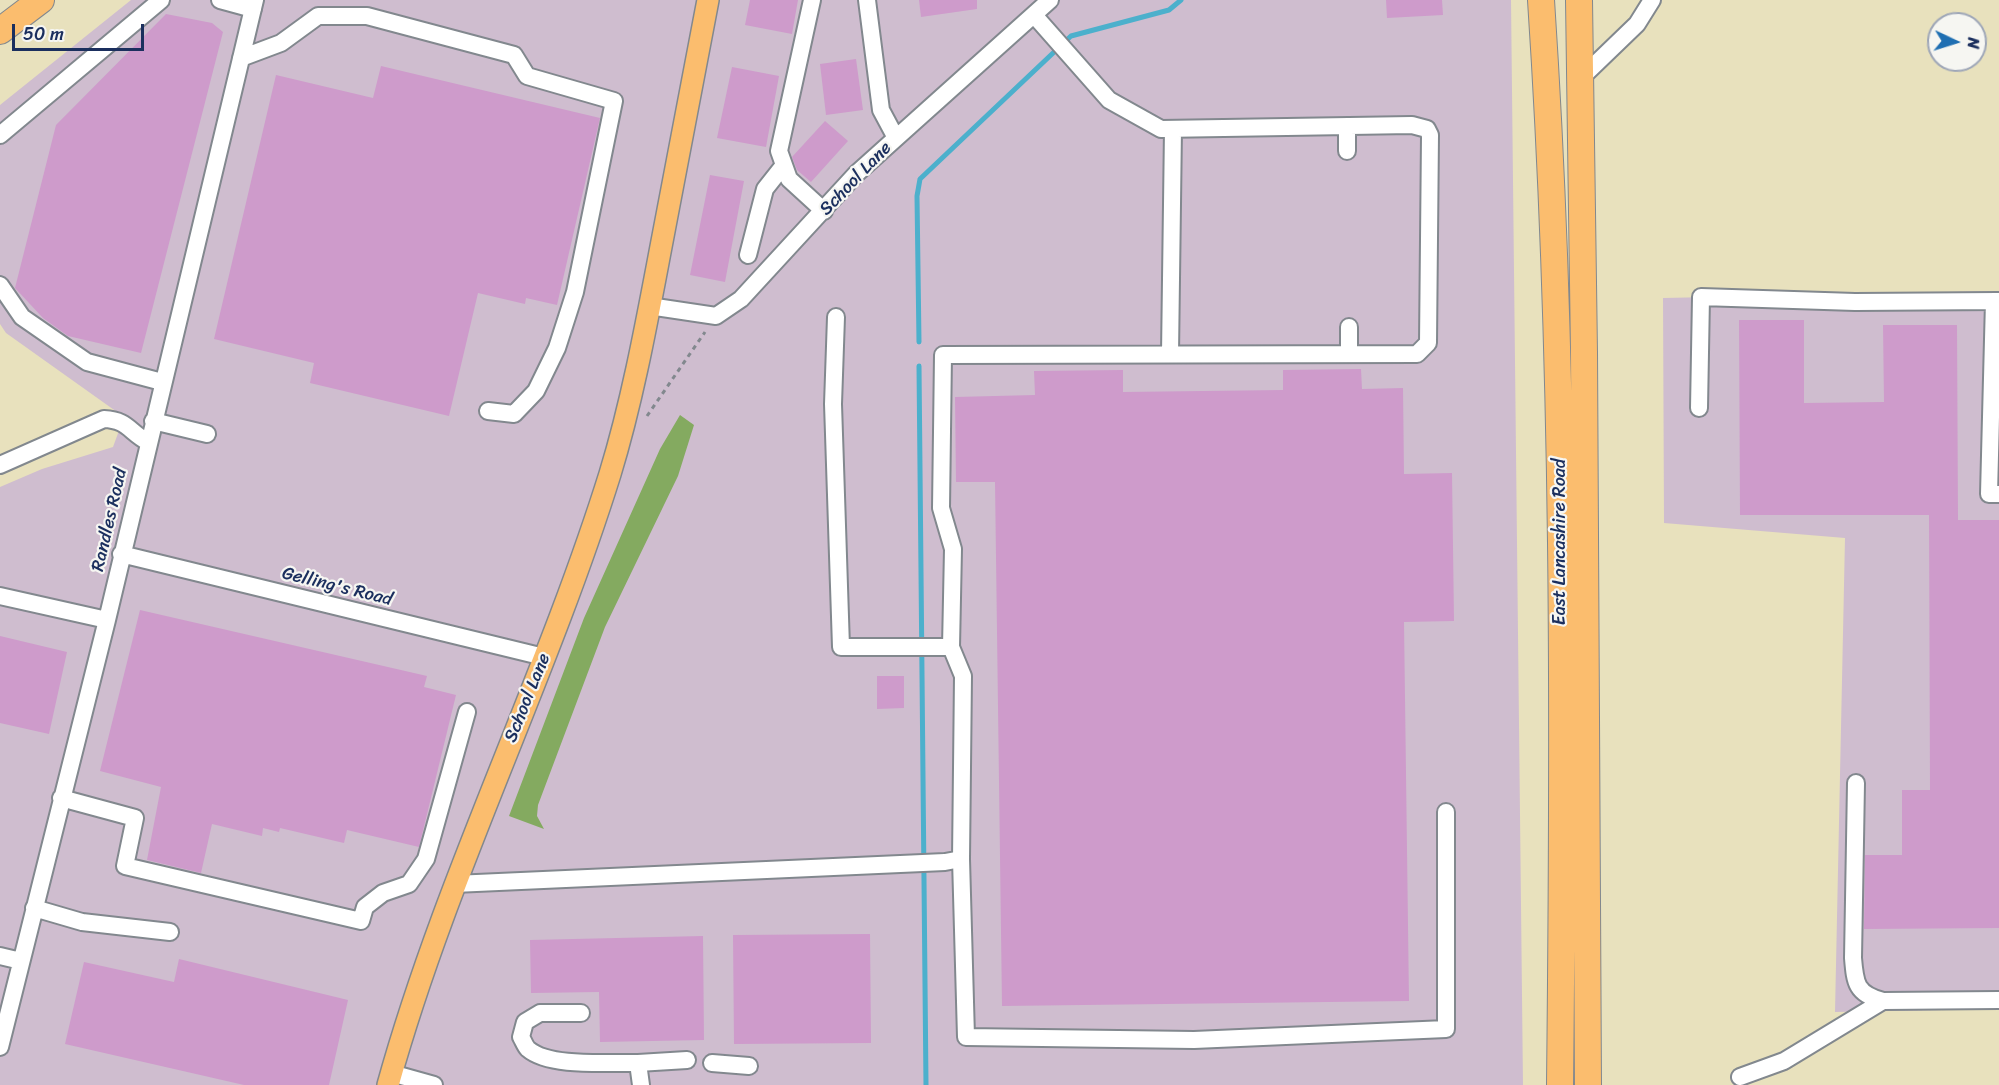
<!DOCTYPE html>
<html>
<head>
<meta charset="utf-8">
<style>
  body { margin:0 }
  #map { position:relative; width:1999px; height:1085px; overflow:hidden; background:#e8e1bd; font-family:Sriracha,sans-serif }
  canvas { display:block }
  .north { position:absolute; left:1927px; top:12px; width:60px; height:60px; box-sizing:border-box; background:#f6f6f2; border:2px solid #9ea6b7; border-radius:50%; rotate:94deg; font-size:16px; font-weight:700; line-height:24px; text-align:center; color:#1b2f5e }
  .north::after { content:''; display:block; margin:auto; width:21px; height:27px; background:#1f6fb2; clip-path:polygon(50% 0,100% 100%,50% 72%,0 100%) }
  .scale { position:absolute; left:12px; top:24px; width:132px; height:27px; box-sizing:border-box; border:3px solid #1b2f5e; border-top:0; padding-left:8px; font-size:18px; line-height:21px; white-space:nowrap; color:#1b2f5e; -webkit-text-stroke:4px #f6f6f2; paint-order:stroke }
</style>
</head>
<body>
<div id="map">
<canvas width="1999" height="1085"></canvas>
<div class="north">N</div>
<div class="scale">50 m</div>
</div>
<script>
const ctx = document.querySelector('canvas').getContext('2d');
ctx.lineJoin = 'round';
function fill(path, color) { ctx.fillStyle = color; ctx.fill(path, 'evenodd'); }
function strokePath(path, color, width, dash) { ctx.strokeStyle = color; ctx.lineWidth = width; ctx.lineCap = dash ? 'butt' : 'round'; ctx.setLineDash(dash || []); ctx.stroke(path); }
function write(font, color, halo, rows, align = 'center') {
  ctx.font = font + ' Sriracha,sans-serif'; ctx.lineWidth = 4.5; ctx.setLineDash([]); ctx.textBaseline = 'middle'; ctx.strokeStyle = halo; ctx.fillStyle = color; for (const [text, x, y, turn = 0] of rows) {
    ctx.save(); ctx.translate(x, y); ctx.rotate((+turn || 0) * Math.PI / 180); ctx.textAlign = isNaN(turn) ? turn : align; if (halo) ctx.strokeText(text, 0, 0); ctx.fillText(text, 0, 0); ctx.restore();
  }
}
const industrial = new Path2D(`
  M131,0h1380l12,1085h-1523v-598l42,-18 71,-22 11,-30 -118,-84 -6,-9v-219z
  M1999,291v718l-164,3 10,-474 -181,-15 -1,-225z`);
const forest = new Path2D(`
  M680,415l14,10 -16,51 -73,151 -67,178 -1,11 7,13 -35,-13 75,-198 76,-169z`);
const stream = new Path2D(`
  M919,342l-2,-146 3,-17 151,-143 98,-26 12,-10
  M919,366l7,719`);
const building = new Path2D(`
  M750,0h48l-6,34 -47,-9z
  M919,0h58v9l-56,8z
  M1386,0h56l1,15 -56,3z
  M166,14l46,9 11,9 -82,321 -73,-17 -25,-18 -28,-30 41,-163z
  M856,59l7,51 -37,5 -6,-51z
  M381,66l219,52 -43,187 -31,-7 -1,6 -47,-11 -29,123 -139,-33 4,-20 -100,-24 62,-264 97,23z
  M732,67l47,9 -13,71 -49,-9z
  M825,121l23,20 -37,41 -14,-12 -5,-13z
  M710,175l34,6 -19,101 -35,-7z
  M1739,320h65v83l80,-1 -1,-77h74l1,195h41v408l-135,1 1,-74h37v-65h28l-1,-275h-189z
  M1361,369l1,20 41,-1 1,86 48,-1 2,148 -50,1 5,379 -407,5 -7,-524h-39l-1,-85 80,-2 -1,-24 89,-1v22l160,-2v-20z
  M140,610l287,66 -3,11 32,8 -37,152 -72,-17 -3,13 -64,-15 -1,4 -16,-4 -1,8 -50,-12 -11,49 -54,-13 14,-73 -61,-16z
  M0,636l67,16 -18,82 -49,-11z
  M877,676h27v32l-27,1z
  M870,934l1,109 -137,1 -1,-109z
  M703,936l1,104 -104,2 -1,-50 -68,1 -1,-53z
  M179,959l169,41 -19,85h-85l-179,-41 19,-82 90,20z`);
const path = new Path2D(`
  M647,416l58,-84`);
const minor = new Path2D(`
  M220,0l33,9
  M812,0l-33,151 10,28 35,32
  M867,0l14,110 15,28
  M241,58l40,-15 37,-27h49l147,39 13,21 87,25 -39,191 -18,56 -21,43 -22,23 -26,-3
  M1581,78l56,-54 15,-24
  M1347,126v25
  M0,135l161,-135
  M748,255l17,-66 19,-24
  M0,285l22,32 65,45 75,20
  M1994,301l-5,193h10
  M649,306l67,10 25,-17 115,-125 194,-174
  M836,317l-3,87 8,243h110
  M1170,354l3,-225
  M1349,354v-27
  M1699,408l2,-111 154,5 144,-1
  M153,421l54,13
  M0,465l104,-46c24,1 25,13 44,23
  M121,554l423,103
  M0,596l107,24
  M1856,783l-3,175c2,25 3,36 30,43l116,-1
  M61,798l74,20 -10,48 236,55 4,-14 18,-14 26,-9 17,-25 41,-147
  M961,859l5,178 228,3 252,-11v-217
  M454,884l491,-22 16,-3 2,-183 -12,-29 2,-98 -12,-41 2,-153 474,-1 11,-11 2,-208 -3,-6 -15,-4 -251,4 -52,-29 -75,-85
  M34,908l48,14 88,10
  M0,956l21,5
  M581,1013h-41l-15,9 -4,15c2,3 4,9 7,12 22,19 82,13 110,14l3,22
  M0,1047l107,-427 148,-620
  M638,1063l49,-3
  M712,1063l37,3
  M391,1073l43,12
  M1740,1077l44,-16 99,-60`);
const major = new Path2D(`
  M388,1085c58,-209 157,-403 222,-611 22,-72 36,-148 50,-222 16,-84 32,-168 48,-252`);
const highway = new Path2D(`
  M1541,0c24,361 23,723 19,1085
  M1579,0l5,352 4,733
  M0,31l41,-31`);
const streetNames = [
  ["School Lane",856,179,-46],
  ["Randles Road",110,520,-77],
  ["East Lancashire Road",1560,542,-90],
  ["Gelling's Road",337,587,14],
  ["School Lane",528,698,-68]
];
fill(industrial, '#cfbdcf');
fill(forest, '#84aa60');
strokePath(stream, '#4cb0cc', 5);
fill(building, '#ce9bcb');
strokePath(minor, '#82888e', 20);
strokePath(major, '#82888e', 24);
strokePath(highway, '#82888e', 28);
strokePath(path, '#82888e', 3, [4.5, 4.5]);
strokePath(minor, '#fff', 16);
strokePath(major, '#fbbd6e', 21);
strokePath(highway, '#fbbd6e', 26);
write('18px', '#1b2f5e', '#f6f6f2', streetNames);
</script>
</body>
</html>
